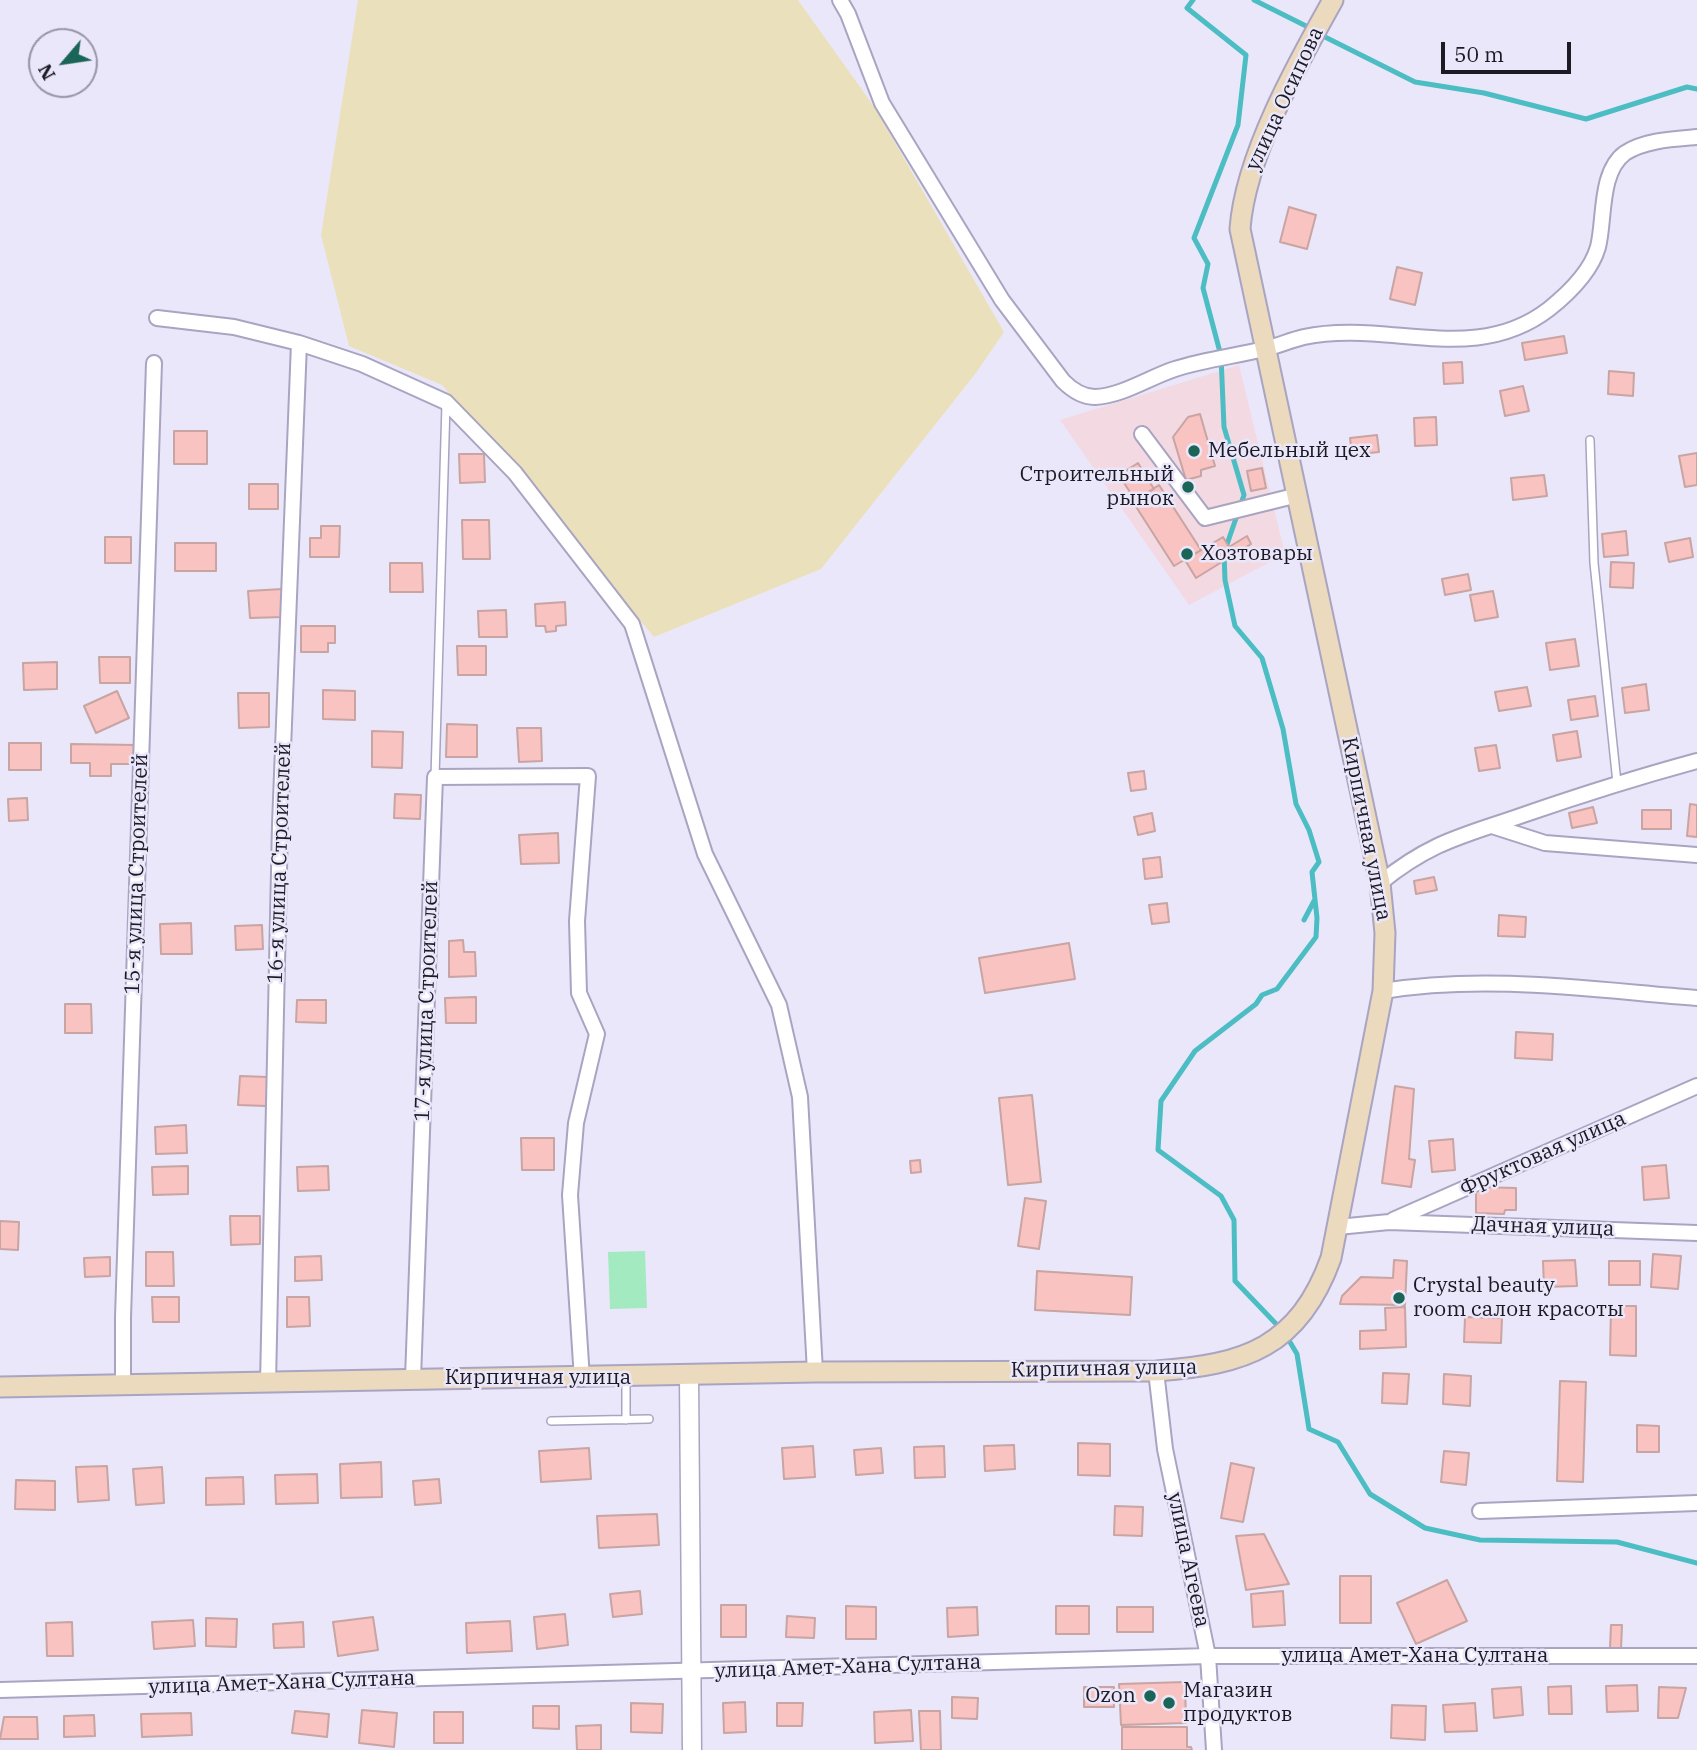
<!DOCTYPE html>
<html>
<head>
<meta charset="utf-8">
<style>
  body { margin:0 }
  #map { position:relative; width:1697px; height:1750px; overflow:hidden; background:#ebe7fa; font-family:"IBM Plex Serif",serif }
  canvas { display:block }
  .north { position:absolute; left:28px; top:28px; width:70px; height:70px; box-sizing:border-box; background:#ebe7fa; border:2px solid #9895a5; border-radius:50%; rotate:241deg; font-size:19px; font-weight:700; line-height:28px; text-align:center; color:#1c1a25 }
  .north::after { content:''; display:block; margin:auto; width:24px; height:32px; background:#1b6458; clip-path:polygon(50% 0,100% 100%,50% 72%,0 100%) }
  .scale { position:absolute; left:1441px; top:42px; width:130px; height:32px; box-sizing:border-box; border:4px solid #1c1a25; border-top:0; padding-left:9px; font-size:21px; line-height:24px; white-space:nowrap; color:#1c1a25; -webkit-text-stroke:5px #ebe7fa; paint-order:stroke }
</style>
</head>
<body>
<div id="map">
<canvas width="1697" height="1750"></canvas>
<div class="north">N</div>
<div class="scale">50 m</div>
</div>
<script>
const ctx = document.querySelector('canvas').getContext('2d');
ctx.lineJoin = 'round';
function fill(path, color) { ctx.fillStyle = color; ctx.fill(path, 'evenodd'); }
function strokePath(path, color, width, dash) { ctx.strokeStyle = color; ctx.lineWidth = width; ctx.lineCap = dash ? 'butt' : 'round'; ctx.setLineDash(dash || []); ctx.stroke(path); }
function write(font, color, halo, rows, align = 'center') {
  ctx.font = font + ' "IBM Plex Serif",serif'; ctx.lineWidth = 5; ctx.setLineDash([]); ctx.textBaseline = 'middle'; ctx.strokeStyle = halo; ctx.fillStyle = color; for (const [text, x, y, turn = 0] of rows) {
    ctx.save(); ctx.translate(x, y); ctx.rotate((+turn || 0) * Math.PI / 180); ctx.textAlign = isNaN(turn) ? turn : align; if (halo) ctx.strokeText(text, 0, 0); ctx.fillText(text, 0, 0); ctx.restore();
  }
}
const commercial = new Path2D(`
  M1239,365l46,189 -96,51 -129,-185z`);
const green = new Path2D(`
  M645,1251l2,57 -37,1 -2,-57z`);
const sand = new Path2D(`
  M358,0h440l77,108 129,224 -28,41 -155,196 -167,68 -212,-252 -93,-39 -28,-111z`);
const stream = new Path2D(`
  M1193,0l-6,8 59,47 -8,70 -44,113 14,26 -5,24 18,68 3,71 20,68 -20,58 1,27 10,46 27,32 21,71 13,75 13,26 10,32 -7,10 5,46 -1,19 -39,52 -15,6 -6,9 -61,47 -34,50 -3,49 63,46 13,24 1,61 46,48
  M1254,0l52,26
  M1325,37l90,45 69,11 102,26 101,-32 10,2
  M1304,920l10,-19
  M1287,1337l10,17 12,75 29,13 32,52 55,34 55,12 137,2 80,21`);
const building = new Path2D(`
  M1289,207l27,8 -9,34 -27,-7z
  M1397,267l25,6 -7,32 -25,-6z
  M1564,336l3,17 -42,7 -3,-17z
  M1462,362l1,21 -19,1 -1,-21z
  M1609,371l25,2 -1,23 -25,-2z
  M1523,386l6,25 -24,5 -5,-25z
  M1200,414l15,52 -14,4v6l-15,4 -13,-43 15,-20z
  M1436,417l1,28 -22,1 -1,-28z
  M174,431h33v33h-33z
  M1377,435l2,17 -27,3 -2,-17z
  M1697,453v32l-12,2 -6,-31z
  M459,454h25l1,28 -25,1z
  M1138,463l16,26 -19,11 -16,-25z
  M1262,468l4,20 -15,3 -4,-20z
  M1544,475l3,21 -34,4 -2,-22z
  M249,484h29v25h-29z
  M1159,485l42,65 -27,16 -41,-64z
  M462,520h27l1,39h-27z
  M321,526h19l-1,31h-29v-19h11z
  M1626,531l2,24 -24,2 -2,-23z
  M1247,536l4,8 -55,34 -11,-18 38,-23 6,10z
  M105,537h26v26h-26z
  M1690,538l3,19 -24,5 -4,-19z
  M175,543h41v28h-41z
  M1611,562l23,1 -1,25 -23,-1z
  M390,563h32l1,29h-33z
  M1468,574l3,16 -26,5 -3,-16z
  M282,589l1,28 -33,1 -2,-27z
  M1493,591l5,26 -23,4 -5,-26z
  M565,602l1,23 -10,1v5l-10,1 -1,-6h-9l-1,-22z
  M506,610l1,27h-28l-1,-26z
  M301,626h34v17h-7v9h-27z
  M1575,639l4,27 -29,4 -4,-27z
  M457,646h29v29h-28z
  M99,657h31v26h-30z
  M57,662v27l-33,1 -1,-27z
  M1646,684l3,26 -24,3 -3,-25z
  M1527,687l4,19 -32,5 -4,-19z
  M323,690l32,1v29l-32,-1z
  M117,691l12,27 -33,15 -12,-27z
  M238,693h31v34l-30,1z
  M1595,696l3,20 -27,4 -3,-20z
  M447,724l30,1v32h-31z
  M517,728h24l1,33 -23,1z
  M372,731l31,1 -1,36 -30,-1z
  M1577,731l4,26 -24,4 -4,-26z
  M9,743h32v27h-32z
  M71,744l66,1v19h-26v12h-21v-13h-19z
  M1496,745l4,23 -21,3 -4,-23z
  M1144,771l2,18 -15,2 -3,-18z
  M395,794l26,1 -1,24 -26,-1z
  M27,798l1,22 -19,1 -1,-22z
  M1690,804l7,1v32l-10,-1z
  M1593,807l4,16 -25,5 -3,-15z
  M1642,810h29v19h-29z
  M1152,813l3,18 -17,4 -4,-18z
  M558,833l1,30 -38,1 -2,-29z
  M1160,857l2,20 -17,2 -2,-20z
  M1434,877l3,13 -21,4 -2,-13z
  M1167,903l2,19 -17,2 -3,-19z
  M1499,915l27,2 -1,20 -27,-1z
  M191,923l1,31h-31l-1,-30z
  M262,925l1,24 -27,1 -1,-24z
  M463,940l1,12h11l1,24 -27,1v-36z
  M1069,943l6,36 -90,14 -6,-35z
  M476,997v26h-30l-1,-25z
  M297,1000h29v23l-30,-1z
  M65,1004h26l1,29h-27z
  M1516,1032l37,2 -1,26 -37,-2z
  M240,1076l28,1 -2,29 -28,-1z
  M1395,1086l19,3 -5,70 6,1 -4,27 -29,-4z
  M1032,1095l9,87 -33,3 -9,-87z
  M186,1125l1,28 -31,1 -1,-27z
  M521,1138h33v32h-32z
  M1453,1139l2,31 -23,2 -3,-31z
  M920,1160l1,12 -10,1 -1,-12z
  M1666,1165l3,33 -25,2 -2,-33z
  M188,1166v28l-35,1 -1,-28z
  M328,1166l1,24 -31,1 -1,-24z
  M1476,1187l40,1v22h-11l-1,4 -28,-1z
  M1025,1198l21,3 -7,48 -21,-3z
  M230,1216h30v28l-29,1z
  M0,1221l19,1 -1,28 -18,-1z
  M146,1252h27l1,34h-28z
  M1653,1254l28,2 -3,33 -27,-2z
  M321,1256l1,24 -27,1v-24z
  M110,1257v19l-25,1 -1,-19z
  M1394,1260l13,1 -2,44 -65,-1 2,-8 19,-19 32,1z
  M1575,1260l2,26 -33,1 -1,-26z
  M1609,1261h31v24h-31z
  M1037,1271l95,6 -2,38 -95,-5z
  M152,1297h27v25h-26z
  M287,1297h22l1,29 -23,1z
  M1611,1306h25v50l-26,-1z
  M1405,1307l1,40 -46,2v-18l26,-1 -1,-22z
  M1465,1317l37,1 -1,25 -37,-1z
  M1383,1373l26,1 -2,30 -25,-1z
  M1444,1374l27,2 -1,30 -27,-2z
  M1560,1381l26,1 -3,100 -26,-1z
  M1637,1425l22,1v26h-22z
  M1078,1443l32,1v32l-32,-1z
  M1014,1445l1,24 -30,2 -1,-25z
  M813,1446l2,31 -31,2 -2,-31z
  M944,1446l1,31 -30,1 -1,-31z
  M589,1448l2,31 -50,3 -2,-31z
  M881,1448l2,25 -27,2 -2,-25z
  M1444,1451l25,2 -3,32 -25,-3z
  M381,1462l1,35 -41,1 -1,-34z
  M1231,1463l23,5 -11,54 -22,-4z
  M107,1466l2,34 -31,2 -2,-35z
  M162,1467l2,36 -28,2 -3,-36z
  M317,1474l1,29 -42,1 -1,-29z
  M243,1477l1,27 -38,1v-27z
  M439,1479l2,24 -26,2 -2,-24z
  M16,1480l39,1v29l-40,-1z
  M1115,1506l28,1 -1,29 -28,-1z
  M657,1514l2,31 -60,3 -2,-32z
  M1264,1534l25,50 -43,6 -10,-54z
  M1340,1576h31v47h-31z
  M1447,1580l20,41 -51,23 -19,-41z
  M640,1591l2,23 -29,3 -3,-23z
  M1283,1591l2,34 -32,2 -2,-33z
  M721,1605h25v32h-25z
  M846,1606l30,1v32h-30z
  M1056,1606h33v28h-33z
  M977,1607l1,28 -30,2 -1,-29z
  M1117,1607h36v25h-36z
  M565,1614l3,31 -31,4 -3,-32z
  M787,1616l28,2 -1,20 -28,-1z
  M373,1617l5,33 -40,6 -5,-34z
  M206,1618l31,1 -1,28 -30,-1z
  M193,1620l2,26 -41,3 -2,-27z
  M510,1621l2,30 -45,2 -1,-30z
  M72,1622l1,34h-26l-1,-33z
  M303,1622l1,25 -30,1 -1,-24z
  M1611,1625h11l-1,24 -11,-1z
  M1185,1682l1,41 -65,2 -2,-41z
  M1637,1685l1,26 -31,1 -1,-26z
  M1571,1686l1,28h-23l-1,-27z
  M1084,1687h30v20h-30z
  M1521,1687l2,28 -29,3 -2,-29z
  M1659,1687l27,1 -8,30h-20z
  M952,1697l26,1 -1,21 -25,-1z
  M745,1702l1,30 -22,1 -1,-30z
  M631,1703l32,1 -1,29 -31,-1z
  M777,1703h26l-1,23h-25z
  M1475,1703l2,28 -32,1 -2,-27z
  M1392,1705l34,1 -1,34 -34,-2z
  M533,1706h26v23l-26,-1z
  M362,1710l35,3 -3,34 -35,-4z
  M911,1710l2,31 -38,2 -1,-31z
  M295,1711l34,3 -2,23 -35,-4z
  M919,1711h21l1,39h-20z
  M434,1712h29v31h-29z
  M191,1713l1,22 -50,2 -1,-23z
  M94,1715l1,21 -31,1v-21z
  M4,1717h33l1,22h-38z
  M601,1725v25h-24l-1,-24z
  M1122,1727h65v20h4l1,3h-70z`);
const service = new Path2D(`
  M1590,440l4,123 23,220
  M435,777l11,-373
  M626,1378v42
  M551,1421l98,-2`);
const minor = new Path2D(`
  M840,0l8,14 34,89 120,197 61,81c9,9 19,16 32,16 27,-1 55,-20 80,-28 31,-10 62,-13 93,-21 12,-3 23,-8 36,-11 83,-18 170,30 245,-28 20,-16 42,-37 49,-62 7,-27 1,-75 27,-94 20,-13 49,-14 72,-16
  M157,318l77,9 65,16 63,21 84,38 69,71 117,151 73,230 74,151 21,92 15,275
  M1142,434l63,84 93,-23
  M1492,826l53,17 152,12
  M1380,883c52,-42 83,-47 143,-68 58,-20 115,-38 174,-54
  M1383,991c104,-17 210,-1 314,7
  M1393,1220l304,-134
  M1338,1227l51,-5 308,11
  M1156,1371l9,78 43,207 6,94
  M413,1378l22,-601 153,-1 -11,145 2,72 18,41 -21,89 -6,72 12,184
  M268,1383l12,-558 19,-482
  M123,1386v-69l31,-954
  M1480,1511l217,-8
  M0,1690l1208,-34h489`);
const tertiary = new Path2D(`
  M689,1376l3,374`);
const secondary = new Path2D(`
  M0,1387l815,-15 341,-1c89,-6 143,-24 175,-113l52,-267 2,-58 -5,-50 -140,-654c5,-72 57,-165 93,-229`);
const markers = [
  [1194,451,7,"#1b6458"],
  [1188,487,7,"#1b6458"],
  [1187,554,7,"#1b6458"],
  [1399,1298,7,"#1b6458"],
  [1150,1696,7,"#1b6458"],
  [1169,1703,7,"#1b6458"]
];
const streetNames = [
  ["улица Осипова",1285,99,-65],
  ["Кирпичная улица",1366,829,79],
  ["16-я улица Строителей",280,863,-88],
  ["15-я улица Строителей",137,874,-88],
  ["17-я улица Строителей",427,1001,-88],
  ["Фруктовая улица",1543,1154,-24],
  ["Дачная улица",1543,1227,2],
  ["Кирпичная улица",1104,1369,-1],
  ["Кирпичная улица",538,1378],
  ["улица Агеева",1188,1560,78],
  ["улица Амет-Хана Султана",1415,1656],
  ["улица Амет-Хана Султана",848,1667,-2],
  ["улица Амет-Хана Султана",282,1683,-2]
];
const poiNames = [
  ["Мебельный цех",1208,451],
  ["Строительный",1174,475,"right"],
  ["рынок",1174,499,"right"],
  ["Хозтовары",1201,554],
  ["Crystal beauty",1413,1286],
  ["room салон красоты",1413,1310],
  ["Магазин",1183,1691],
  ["продуктов",1183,1715],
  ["Ozon",1136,1696,"right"]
];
fill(commercial, '#f2d9e2');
fill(green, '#a4eac1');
fill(sand, '#eae1bc');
strokePath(stream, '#4bbdc3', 5);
fill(building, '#f8c3c1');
strokePath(building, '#c8a4a2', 2);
strokePath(service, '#a9a4c1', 10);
strokePath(minor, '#a9a4c1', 18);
strokePath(tertiary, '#a9a4c1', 21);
strokePath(secondary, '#a9a4c1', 23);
strokePath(service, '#fff', 7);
strokePath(minor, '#fff', 14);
strokePath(tertiary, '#fff', 18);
strokePath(secondary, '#ebdabe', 19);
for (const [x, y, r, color] of markers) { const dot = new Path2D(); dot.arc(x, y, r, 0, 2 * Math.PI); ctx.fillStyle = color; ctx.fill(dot); strokePath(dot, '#ebe7fa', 2.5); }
write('21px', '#1c1a25', '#ebe7fa', streetNames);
write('21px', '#1c1a25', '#ebe7fa', poiNames, 'left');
</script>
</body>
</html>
